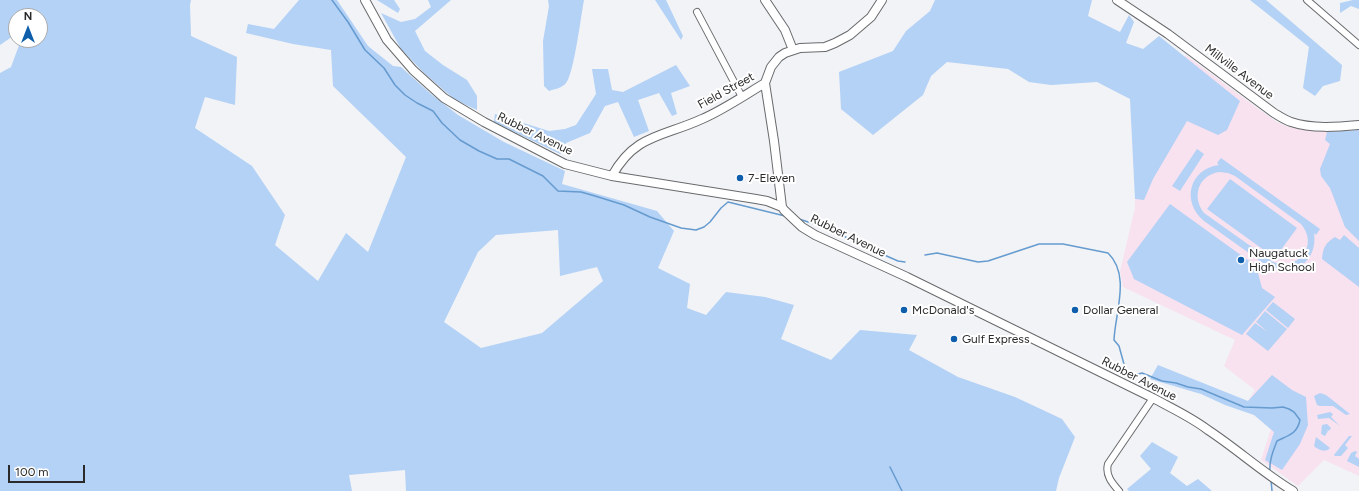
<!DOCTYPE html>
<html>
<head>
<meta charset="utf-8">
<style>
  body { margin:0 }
  #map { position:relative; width:1359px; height:491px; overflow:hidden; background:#f1f3f6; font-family:Figtree,sans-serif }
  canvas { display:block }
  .north { position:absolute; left:8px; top:8px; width:40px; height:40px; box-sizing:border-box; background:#fff; border:1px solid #aaa; border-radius:50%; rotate:0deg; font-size:11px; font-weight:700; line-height:16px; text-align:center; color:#2a2a2b }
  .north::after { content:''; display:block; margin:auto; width:14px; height:18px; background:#0f5eac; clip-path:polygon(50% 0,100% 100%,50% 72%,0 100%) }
  .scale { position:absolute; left:8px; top:465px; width:77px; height:18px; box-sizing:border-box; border:2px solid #2a2a2b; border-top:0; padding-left:5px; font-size:12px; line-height:14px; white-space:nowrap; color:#2a2a2b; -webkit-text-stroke:3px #fff; paint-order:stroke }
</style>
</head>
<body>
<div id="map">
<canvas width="1359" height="491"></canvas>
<div class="north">N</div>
<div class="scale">100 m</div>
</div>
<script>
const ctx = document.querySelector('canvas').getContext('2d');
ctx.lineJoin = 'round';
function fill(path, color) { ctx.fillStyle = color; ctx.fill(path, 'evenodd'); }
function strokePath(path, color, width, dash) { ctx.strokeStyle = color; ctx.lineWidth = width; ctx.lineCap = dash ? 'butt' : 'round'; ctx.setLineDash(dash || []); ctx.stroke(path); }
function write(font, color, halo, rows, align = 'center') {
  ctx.font = font + ' Figtree,sans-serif'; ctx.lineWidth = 4; ctx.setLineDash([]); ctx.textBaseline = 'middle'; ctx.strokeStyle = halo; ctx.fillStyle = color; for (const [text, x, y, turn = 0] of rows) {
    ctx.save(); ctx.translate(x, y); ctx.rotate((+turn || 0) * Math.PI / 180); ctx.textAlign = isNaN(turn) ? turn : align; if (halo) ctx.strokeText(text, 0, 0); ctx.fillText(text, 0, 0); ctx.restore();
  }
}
const education = new Path2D(`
  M1186,55l75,56 16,11 11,5 23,4 16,1 29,-2 3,30v316l-35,-16 -26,26 -37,-26 15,-47 -28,-12 7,-11 -31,-24 11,-26 -112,-53 -3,-16 15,-63 2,-115z`);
const green = new Path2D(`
  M0,0h191l-1,5 1,31 46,21 -2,48 -30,-8 -10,31 57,38 33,49 -10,30 43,36 28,-48 22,19 38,-95 -73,-71 -2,-36 -38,-6 -47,-11 2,-9 26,5 25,-29h38l31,46 25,20 8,1 30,27 27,21 46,27 61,29 -3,13 95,27 17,20 -16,37 32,16 -3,24 19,7 20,-23 39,5 29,8 -13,34 50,21 29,-30 57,5 -8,15 49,27 57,20 47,22 13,18 -16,41 -3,13h-650l-1,-21 -56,5 3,16h-352v-418l11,-6 10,-27h19v-24h-24v18l-16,11zM558,230l2,46 37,-9 6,14 -61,52 -61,15 -37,-26 34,-70 18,-17z
  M377,0h17l6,9 -2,4z
  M428,0h23l-36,31 10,20 18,14 24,15 10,16v14l-22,-10 -31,-27 -23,-24 -20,-36 20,9 14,-3 16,-12z
  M548,0h36c-3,15 -10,74 -18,83 -4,5 -11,6 -17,8l-5,-5 -1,-45 6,-35z
  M655,0h11l17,36 -2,4z
  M935,0h157l-4,16 32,16 9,-17 5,7 -8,21 17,6 16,-13 81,65 -13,29 -9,5 -31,-14 -34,58 -9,21 -9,-1 -5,-100 -33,-17 -46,3 -22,-3 -21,-13 -61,-7 -16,14 -8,19 -50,40 -32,-26 -2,-37 54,-21 13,-20 24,-20z
  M1250,0h16l76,65 -2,16 -17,5 -8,10 -12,-8 6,-41z
  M1353,0h6v9l-8,-3 -11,7v-10z
  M676,65l14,21 -19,7 6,21 -5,2 -13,-23 -21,7 11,31 -15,6 -16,-35 -13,4 -15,27 -24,10 -1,7 -5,4 -66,-32 1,-8 54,17 16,-2 11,-4 20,-31 -4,-25h16l4,21 11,2z
  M1359,130v111l-14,-14 -15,-39 -9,-12 -1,-7 10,-25 -5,-4 2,-8z
  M1197,149l7,5 -24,37 -8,-5z
  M1221,158l99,71 -4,6 -2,-2c4,27 -19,45 -44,35l-66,-47c-23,-19 -15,-52 15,-56l-2,-2zM1219,172l9,1 7,3 66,48c18,21 -2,47 -28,38l-69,-49c-13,-17 -5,-38 15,-41z
  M1230,179l67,49 -22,30 -68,-49z
  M1170,204l86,62 6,22 13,9 -33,38 -108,-56 -7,-17z
  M1344,235l15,13v39l-37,-28c1,-11 3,-16 13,-22l5,3z
  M1273,302l22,17 -7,9 -22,-18z
  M1265,311l22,18 -19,22 -22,-17 9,-11 13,9 -12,-10z
  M1158,365l90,36 24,-26 20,15 14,7 2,28 -8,19 -18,26 -17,-10 9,-28 -20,-17 -29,-10 -24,-11 -51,-15z
  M1320,393l6,2 24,19 -4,1 -13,-9h-13l-3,-1 -3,-9z
  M1330,412l3,2 -2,3 9,9 -11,-8 -11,1 -1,-4z
  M1327,424l4,4 -2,3 -2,-2 1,2 -3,5 -4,-2 1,-9z
  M1349,436h3l-7,9 3,3 -7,8h-6l-1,-1z
  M1316,437l14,11c-4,5 -11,2 -15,-1l-1,-1z
  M1152,442l26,15 -8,16 17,13 11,-7 14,12h-83l-2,-2 24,-20 -11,-13z
  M1355,451l2,1 -2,4 4,3v8l-12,-6 4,-8z`);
const stream = new Path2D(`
  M332,0l16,22 17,28 19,18 11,17 10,10 12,8 16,8 9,12 18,17 19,11 18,8h12l34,17 15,15 23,1 14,4 29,9 26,12 31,11 15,2 8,-3 6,-5 11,-14 7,-6 57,14
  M799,219l31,10 27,14 41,18 7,1
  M925,255l12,-2 41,9 10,-1 51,-17h24l45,9c23,22 7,60 6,87l5,6 8,29 5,1 10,-3 20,8 14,2 12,4 13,2 43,18 28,1 11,-1 6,2 5,3 6,8c-3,14 -11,15 -23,21 -4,10 -8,20 -7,31
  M890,467l12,24
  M1271,480l1,11`);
const minor = new Path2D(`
  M1307,0l52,45
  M697,12l45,85
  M1119,491c-7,-8 -14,-16 -11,-27l45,-66`);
const tertiary = new Path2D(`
  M365,0l22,40 26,30 31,28 40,24 81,42 47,12 144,23 11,2 15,6
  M765,0l20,30 8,20
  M882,0l-11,17 -21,18 -15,8 -10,4 -25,1 -15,5 -6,4 -8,10 -6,16 9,58 8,66 2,3 18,17 13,8 92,42 246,121c18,10 38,19 55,32 29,19 55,43 85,61
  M1117,0l51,34 106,79c5,3 11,7 17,9 21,7 46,5 68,3
  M612,176c23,-42 51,-39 90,-57 21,-9 43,-24 63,-36`);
const markers = [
  [740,178,4,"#0f5eac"],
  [1241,260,4,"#0f5eac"],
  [904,310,4,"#0f5eac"],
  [1075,310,4,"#0f5eac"],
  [954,339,4,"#0f5eac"]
];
const streetNames = [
  ["Millville Avenue",1239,72,37],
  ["Field Street",726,91,-29],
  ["Rubber Avenue",535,134,26],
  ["Rubber Avenue",848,236,26],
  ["Rubber Avenue",1139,379,27]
];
const poiNames = [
  ["7-Eleven",748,178],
  ["Naugatuck",1249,253],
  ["High School",1249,267],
  ["McDonald's",912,310],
  ["Dollar General",1083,310],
  ["Gulf Express",962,339]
];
fill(education, '#f8e2ef');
fill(green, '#b4d1f6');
strokePath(stream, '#669bcf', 1.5);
strokePath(minor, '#686a6c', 8);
strokePath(tertiary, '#686a6c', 10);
strokePath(minor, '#fff', 6);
strokePath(tertiary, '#fff', 8);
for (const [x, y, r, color] of markers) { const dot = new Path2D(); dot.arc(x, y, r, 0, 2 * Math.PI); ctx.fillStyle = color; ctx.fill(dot); strokePath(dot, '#fff', 1.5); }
write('12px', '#2a2a2b', '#fff', streetNames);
write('12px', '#2a2a2b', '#fff', poiNames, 'left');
</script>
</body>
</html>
